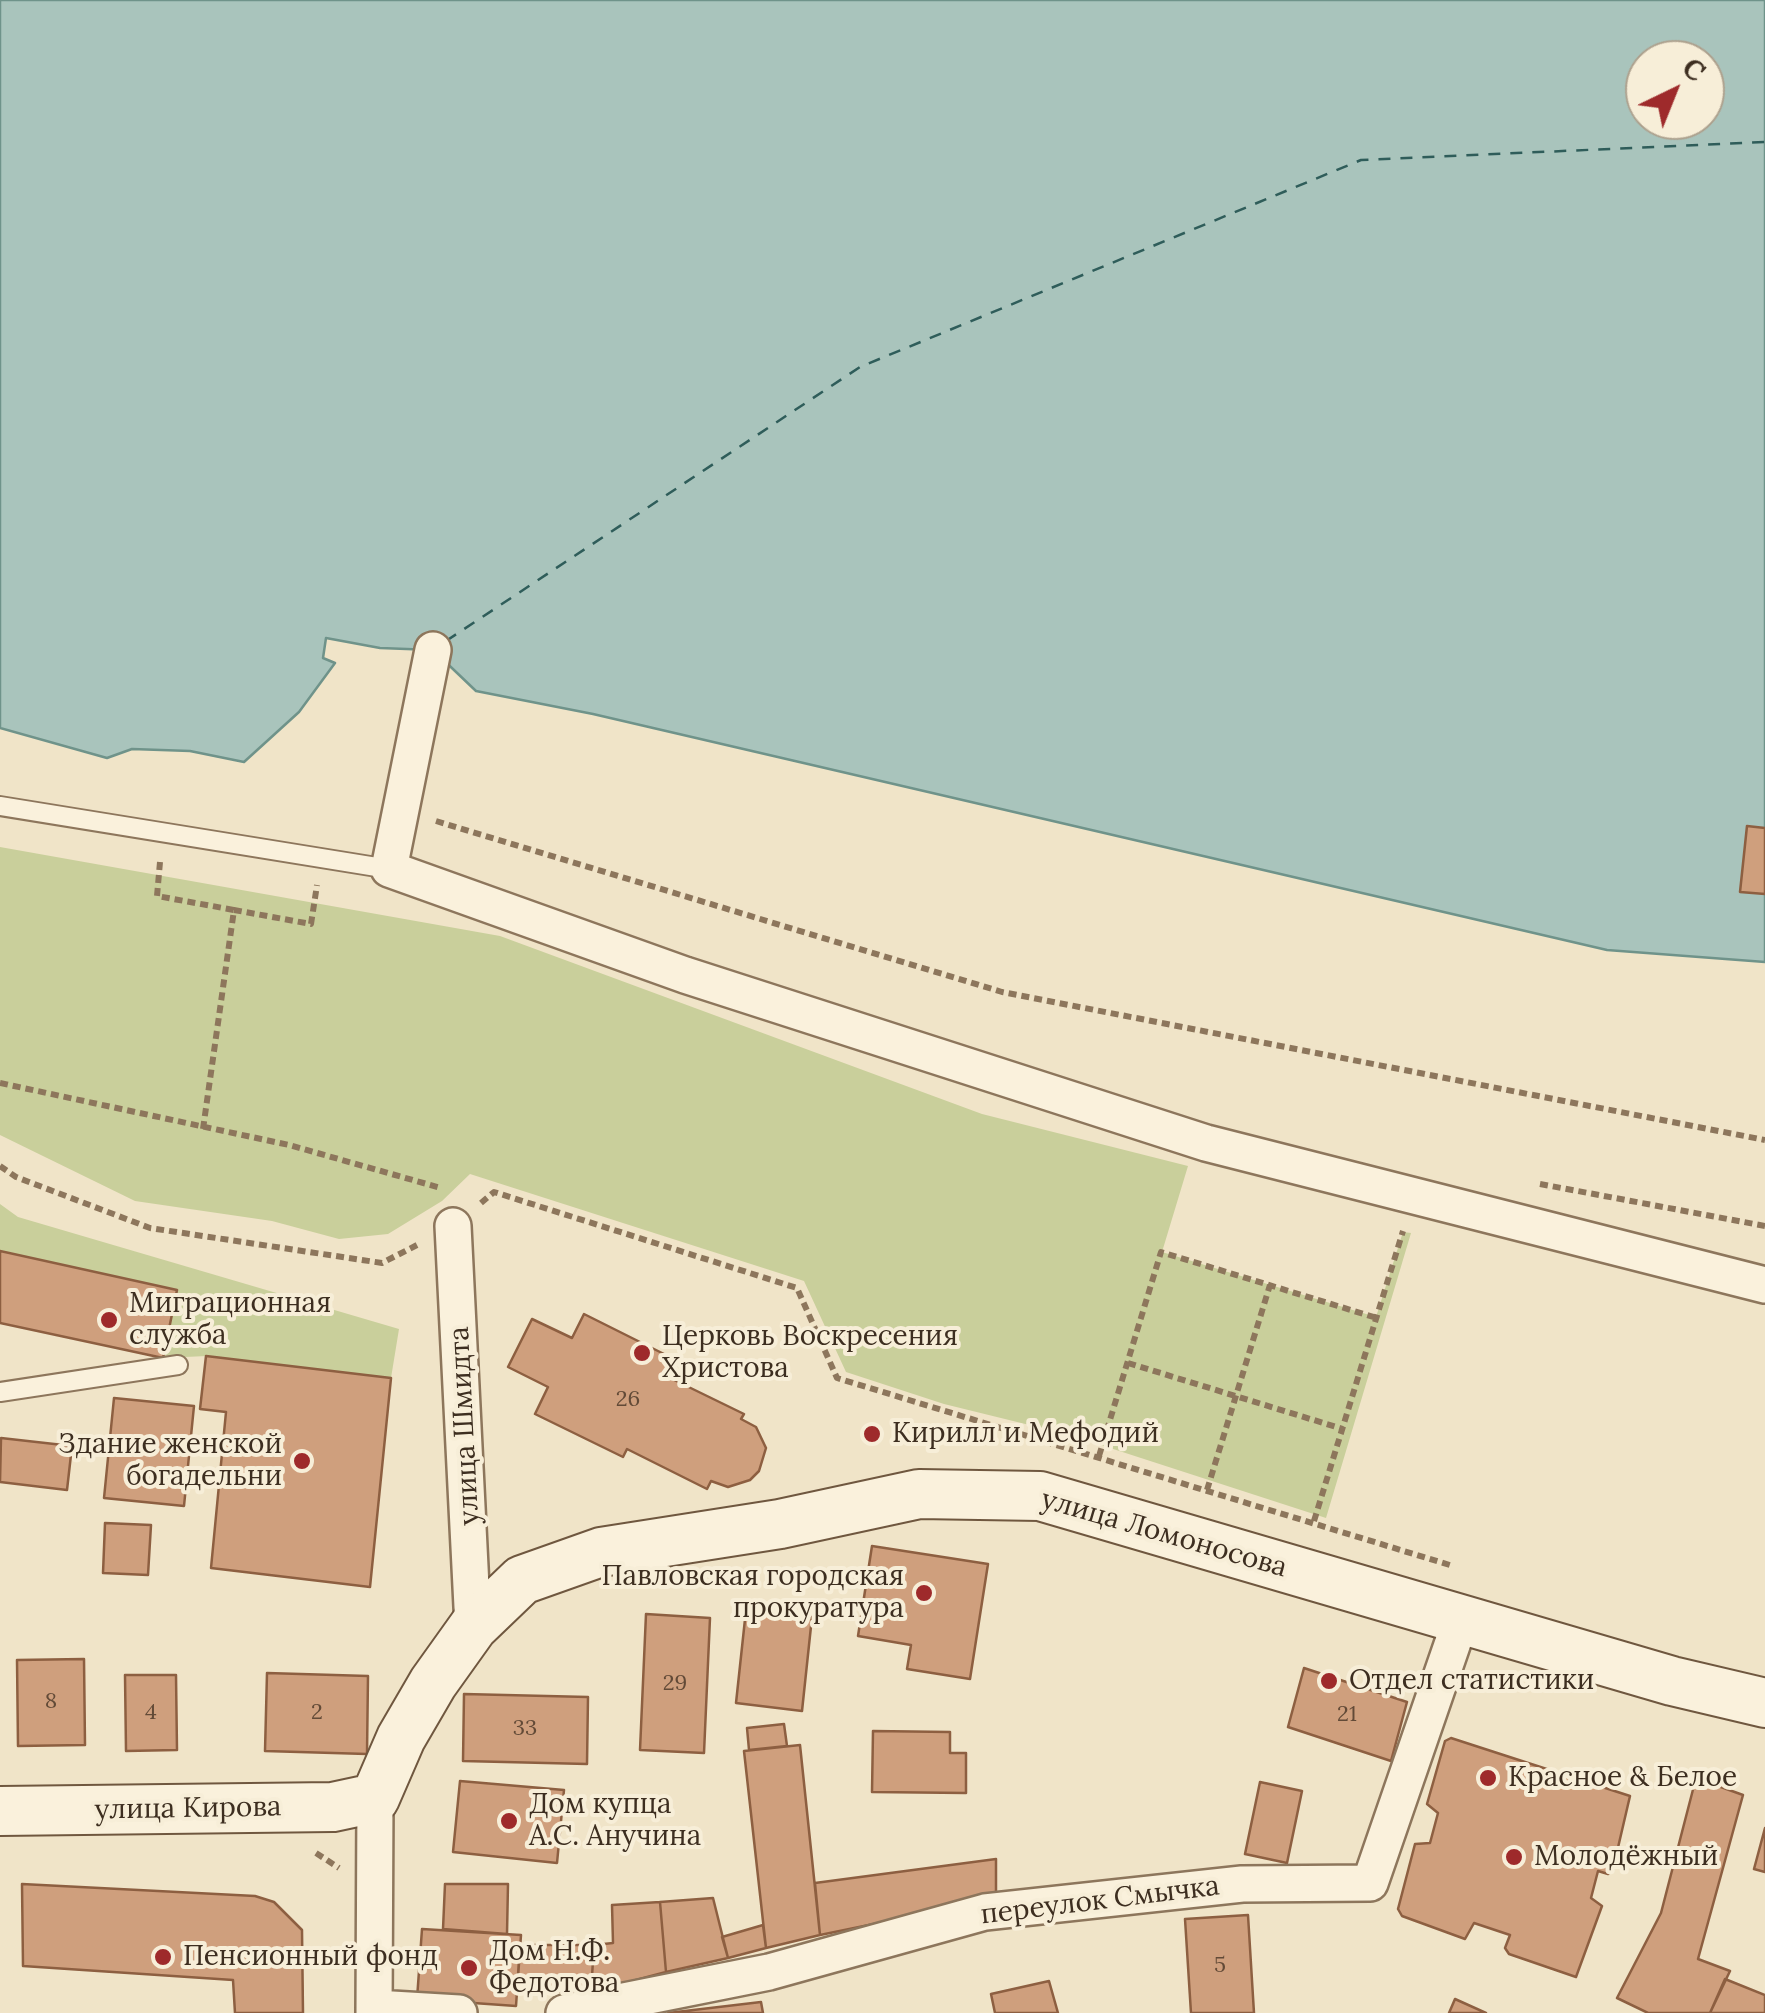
<!DOCTYPE html>
<html>
<head>
<meta charset="utf-8">
<style>
  body { margin:0 }
  #map { position:relative; width:1765px; height:2013px; overflow:hidden; background:#f0e4c8; font-family:Lora,serif }
  canvas { display:block }
  .north { position:absolute; left:1625px; top:40px; width:100px; height:100px; box-sizing:border-box; background:#f7eed8; border:2px solid #ada18e; border-radius:50%; rotate:43deg; font-size:28px; font-weight:700; line-height:40px; text-align:center; color:#3d2e20 }
  .north::after { content:''; display:block; margin:auto; width:35px; height:45px; background:#9e2a2b; clip-path:polygon(50% 0,100% 100%,50% 72%,0 100%) }
</style>
</head>
<body>
<div id="map">
<canvas width="1765" height="2013"></canvas>
<div class="north">С</div>
</div>
<script>
const ctx = document.querySelector('canvas').getContext('2d');
ctx.lineJoin = 'round';
function fill(path, color) { ctx.fillStyle = color; ctx.fill(path, 'evenodd'); }
function strokePath(path, color, width, dash) { ctx.strokeStyle = color; ctx.lineWidth = width; ctx.lineCap = dash ? 'butt' : 'round'; ctx.setLineDash(dash || []); ctx.stroke(path); }
function write(font, color, halo, rows, align = 'center') {
  ctx.font = font + ' Lora,serif'; ctx.lineWidth = 8; ctx.setLineDash([]); ctx.textBaseline = 'middle'; ctx.strokeStyle = halo; ctx.fillStyle = color; for (const [text, x, y, turn = 0] of rows) {
    ctx.save(); ctx.translate(x, y); ctx.rotate((+turn || 0) * Math.PI / 180); ctx.textAlign = isNaN(turn) ? turn : align; if (halo) ctx.strokeText(text, 0, 0); ctx.fillText(text, 0, 0); ctx.restore();
  }
}
const green = new Path2D(`
  M0,847l500,89 482,178 206,52 -26,86 214,65 27,-85 8,1 -85,285 -256,-83 -126,-31 -98,-32 -42,-91 -334,-107 -28,27 -54,33 -49,5 -67,-18 -137,-20 -135,-66z
  M0,1204l18,13 381,112 -8,49 -184,-22 -44,2 14,-68 -177,-39z`);
const water = new Path2D(`
  M0,0h1765v962l-158,-12 -1014,-236 -117,-23 -43,-41 -53,-2 -54,-10 -3,20 12,5 -36,49 -55,50 -54,-11 -58,-2 -25,9 -107,-30zM1645,60h60v60h-60z`);
const ferry = new Path2D(`
  M446,641l414,-274 501,-207 404,-18`);
const building = new Path2D(`
  M1747,826l18,2v66l-25,-2z
  M0,1251l177,39 -14,68 -163,-35z
  M584,1314l88,44 -8,17 80,39 -3,5 15,8 10,21 -7,23 -9,9 -22,7 -17,-6 -4,8 -80,-40 -4,8 -88,-43 13,-27 -40,-20 24,-48 40,19z
  M206,1356l185,22 -21,209 -159,-19 15,-156 -26,-3z
  M114,1398l80,8 -10,100 -80,-8z
  M1,1438l71,8 -5,44 -67,-8z
  M105,1523l46,2 -3,50 -45,-2z
  M872,1546l116,18 -18,115 -63,-10 4,-24 -53,-9z
  M746,1610l66,7 -10,94 -66,-8z
  M646,1614l64,4 -6,135 -64,-3z
  M84,1659l1,86 -67,1 -1,-86z
  M1304,1668l103,34 -16,59 -103,-34z
  M267,1673l101,3 -1,78 -102,-3z
  M125,1675h51l1,75 -51,1z
  M464,1694l124,3 -1,67 -124,-3z
  M784,1724l3,22 -38,4 -2,-22z
  M873,1731l77,1v21h16v40l-94,-1z
  M1451,1738l179,58 -17,73 -5,5 -10,-3 -7,27 11,8 -26,71 -67,-23 -4,-6 5,-13 -36,-12 -9,16 -63,-23 -4,-7 17,-65 15,-1 8,-30 -11,-9 18,-63z
  M800,1745l20,190 -54,13 -22,-197z
  M1696,1778l47,17 -45,164 32,12 -20,42h-62l-31,-15 44,-85z
  M460,1781l104,9 -7,73 -104,-11z
  M1260,1782l42,9 -15,72 -42,-9z
  M1765,1828v44l-11,-3z
  M996,1859v40l-176,36 -5,-52z
  M22,1884l233,12 19,6 28,28 1,83h-68l-2,-33 -210,-14z
  M445,1884h63l-1,50 -64,-5z
  M713,1898l15,60 -62,14 -6,-70z
  M660,1902l6,70 -75,20 3,-47 19,-2 -1,-38z
  M1248,1915l6,98h-63l-6,-94z
  M763,1925l3,23 -38,10 -6,-21z
  M422,1929l99,6 -5,71 -99,-7z
  M520,1945h74l-3,47 -74,-2z
  M1725,1979l40,16v18h-55z
  M1049,1981l9,32h-63l-4,-19z
  M1455,1999l31,14h-37z
  M761,2002l2,11h-95z`);
const path = new Path2D(`
  M436,821l566,171 763,148
  M160,862l-3,34 77,14
  M0,1083l289,62 152,43
  M203,1129l31,-219 77,14 6,-39
  M0,1166l16,11 134,51 232,35 35,-18
  M1540,1184l225,42
  M481,1203l13,-11 303,96 40,90 616,188
  M1128,1363l215,66
  M1099,1456l62,-204 216,66
  M1207,1490l63,-205
  M1314,1521l89,-290
  M316,1853l23,15`);
const lane = new Path2D(`
  M0,806l389,63
  M0,1392l178,-27`);
const street = new Path2D(`
  M433,650l-44,219 296,106 521,168 559,142
  M453,1226l20,401
  M375,2008l84,5
  M374,2013l1,-215
  M564,2013l205,-41 216,-60 257,-28 128,-1 91,-264`);
const secondary = new Path2D(`
  M0,1811l333,-4 42,-9 26,-60 32,-55 40,-56 49,-47 79,-28 179,-28 139,-30 121,2 632,185 93,22`);
const markers = [
  [109,1320,10,"#9e2a2b"],
  [642,1353,10,"#9e2a2b"],
  [872,1434,10,"#9e2a2b"],
  [302,1461,10,"#9e2a2b"],
  [924,1593,10,"#9e2a2b"],
  [1329,1681,10,"#9e2a2b"],
  [1488,1778,10,"#9e2a2b"],
  [509,1821,10,"#9e2a2b"],
  [1514,1857,10,"#9e2a2b"],
  [163,1957,10,"#9e2a2b"],
  [469,1968,10,"#9e2a2b"]
];
const numberNames = [
  ["26",628,1400],
  ["29",675,1684],
  ["8",51,1702],
  ["4",151,1713],
  ["2",317,1713],
  ["21",1347,1715],
  ["33",525,1729],
  ["5",1220,1966]
];
const poiNames = [
  ["Миграционная",129,1304],
  ["служба",129,1336],
  ["Церковь Воскресения",662,1337],
  ["Христова",662,1369],
  ["Кирилл и Мефодий",892,1434],
  ["Здание женской",282,1445,"right"],
  ["богадельни",282,1477,"right"],
  ["Павловская городская",904,1577,"right"],
  ["прокуратура",904,1609,"right"],
  ["Отдел статистики",1349,1681],
  ["Красное & Белое",1508,1778],
  ["Дом купца",529,1805],
  ["А.С. Анучина",529,1837],
  ["Молодёжный",1534,1857],
  ["Дом Н.Ф.",489,1952],
  ["Федотова",489,1984],
  ["Пенсионный фонд",183,1957]
];
const streetNames = [
  ["улица Шмидта",465,1426,-93],
  ["улица Ломоносова",1164,1534,16],
  ["улица Кирова",188,1809,-1],
  ["переулок Смычка",1100,1901,-7]
];
fill(green, '#c9cf9b');
fill(water, '#a9c4bc');
strokePath(water, '#6f938a', 2.5);
strokePath(ferry, '#2f5d5a', 2.5, [12, 10]);
fill(building, '#cf9f7d');
strokePath(building, '#8d5f41', 2.5);
strokePath(lane, '#8d765c', 22);
strokePath(street, '#8d765c', 40);
strokePath(secondary, '#6f573f', 52);
strokePath(path, '#8d765c', 6, [8, 5]);
strokePath(lane, '#faf1dc', 18);
strokePath(street, '#faf1dc', 35);
strokePath(secondary, '#faf1dc', 48);
for (const [x, y, r, color] of markers) { const dot = new Path2D(); dot.arc(x, y, r, 0, 2 * Math.PI); ctx.fillStyle = color; ctx.fill(dot); strokePath(dot, '#f7eed8', 4); }
write('22px', '#624a37', null, numberNames);
write('28px', '#3d2e20', '#f7eed8', poiNames, 'left');
write('28px', '#3d2e20', '#f7eed8', streetNames);
</script>
</body>
</html>
